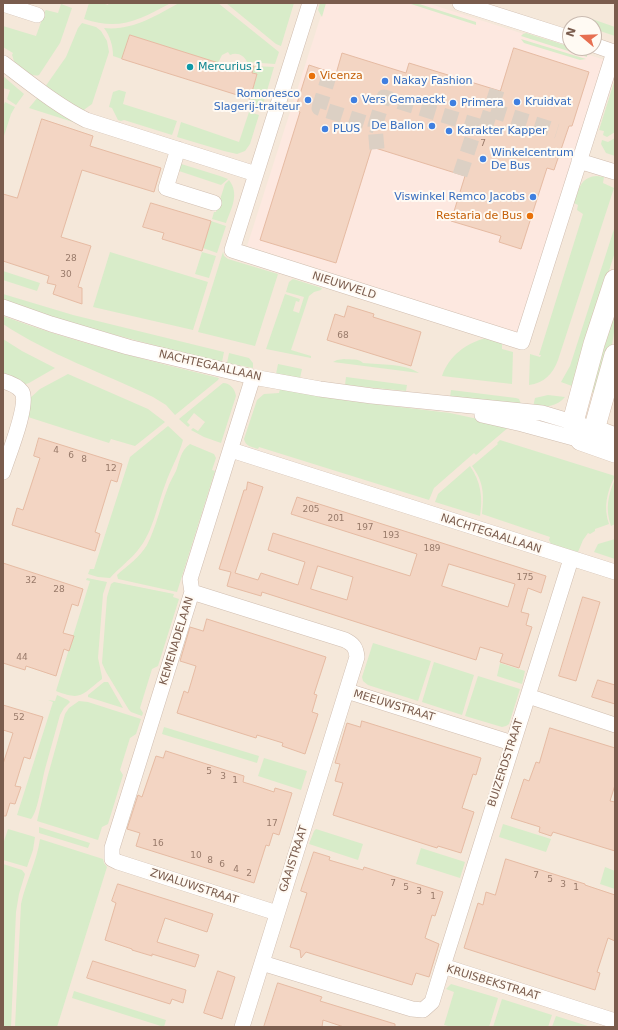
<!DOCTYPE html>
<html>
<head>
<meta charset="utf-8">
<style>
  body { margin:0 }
  #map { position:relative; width:618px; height:1030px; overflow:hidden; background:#fdf6ec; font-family:"DejaVu Sans",sans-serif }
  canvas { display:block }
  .frame { position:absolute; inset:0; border:4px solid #7a5c4d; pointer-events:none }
  .north { position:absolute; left:562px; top:16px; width:40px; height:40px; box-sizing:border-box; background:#fffaf3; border:1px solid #cabbb1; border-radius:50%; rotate:289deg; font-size:11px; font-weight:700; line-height:16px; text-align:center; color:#7a5c4d }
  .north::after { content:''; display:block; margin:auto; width:14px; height:18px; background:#e76f51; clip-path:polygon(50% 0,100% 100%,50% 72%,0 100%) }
</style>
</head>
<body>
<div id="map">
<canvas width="618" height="1030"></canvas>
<div class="frame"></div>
<div class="north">N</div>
</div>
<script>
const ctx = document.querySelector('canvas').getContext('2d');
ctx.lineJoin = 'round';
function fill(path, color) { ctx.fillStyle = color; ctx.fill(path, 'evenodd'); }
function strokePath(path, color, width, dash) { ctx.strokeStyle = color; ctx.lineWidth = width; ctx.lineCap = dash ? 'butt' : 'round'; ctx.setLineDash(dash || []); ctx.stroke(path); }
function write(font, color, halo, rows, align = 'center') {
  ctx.font = font + ' "DejaVu Sans",sans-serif'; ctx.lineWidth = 4; ctx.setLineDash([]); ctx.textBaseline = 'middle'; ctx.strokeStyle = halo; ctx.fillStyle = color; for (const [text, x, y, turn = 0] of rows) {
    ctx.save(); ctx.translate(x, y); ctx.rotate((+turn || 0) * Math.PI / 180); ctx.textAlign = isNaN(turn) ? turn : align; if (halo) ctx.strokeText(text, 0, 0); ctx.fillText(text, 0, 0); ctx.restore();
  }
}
const residential = new Path2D(`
  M3,3h612v1024h-612zM570,24h24v24h-24z`);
const commercial = new Path2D(`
  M325,3h102l178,57 -87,273 -271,-87z`);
const green = new Path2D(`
  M89,3h13l6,2 1,-2h62c-32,17 -51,28 -87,16z
  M179,3h39l61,49 -4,12 -28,-2c-3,-7 -10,-10 -17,-7l-2,-3 -6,3 -4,8 -88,-28 -8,24 -9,-3c0,-10 -3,-20 -9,-28 28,3 51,-12 75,-25z
  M226,3h68l-13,43 -5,-2z
  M320,3h6l-4,14 -4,-7z
  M411,3h5l60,19v3l-65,-21z
  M61,4l11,4 -12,35 -21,32c-7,3 -21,-7 -25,-14 -1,-2 -1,-4 -2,-6l1,-2 -10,-6v-21l33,10 9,-25 1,-1 12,3z
  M592,19l23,8v9l-21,-7v-5h-4z
  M82,23l14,4 5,4 6,10 2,11 -17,52 -7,5 -2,3 -38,-25 21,-30 12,-29z
  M526,33c11,4 56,16 61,21v3l-66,-21 2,-2z
  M521,39l65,20 -6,1 -56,-17z
  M254,66l20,1 -13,44 -11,-4 2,-7 -2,-1 7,-24 -5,-2z
  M3,76l21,18 -8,11 -9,-6 3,-9 -7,-2z
  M615,79v53l-8,5 -4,-2 1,-4 -5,-1z
  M119,90l7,2 -3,12 54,17 -5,14 -48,-15 -3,1 -3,-1 -6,-12 -3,-1 4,-15z
  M38,97l36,23 -1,2 -44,-14z
  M5,102l10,5 -4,7 -8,25v-32z
  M249,112l10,3 -9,29 -5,7 -8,3 -13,-3 -47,-14 4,-15 58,20z
  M615,138v18l-9,-3 -5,-9 1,-4 6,2z
  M178,163l42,13 8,3 -7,6 -45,-15z
  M597,176l7,1 -1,6 11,5 -56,172c-5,14 -14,23 -29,25l1,-31 10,3 1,-2h-2l44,-141 -6,-4 1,-5 -4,-2c5,-14 6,-26 23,-27z
  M229,180c11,14 2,29 -3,43l-14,-4 2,-7h2l9,-28z
  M211,221l15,5 -9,27 -14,-5z
  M615,226v26l-43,134 -11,-4 9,-16z
  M110,252l98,30 -15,48 -100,-23z
  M202,252l14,4 -7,22 -14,-4z
  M223,252l1,4 4,3 50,15 -23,72 -57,-14z
  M3,271l37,12 -3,8 -34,-11z
  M293,279l29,9 -1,2 -7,2 -5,4 -18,54 20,6v2l-45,-9 19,-55 15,5 -1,3 -3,-1 -3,10 6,2 5,-16 -18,-5 3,-10z
  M3,294l70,21 151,37 -2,10c-74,-18 -147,-36 -219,-62z
  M615,297v28l-4,28 -13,41 -13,-4z
  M3,316c71,26 143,44 216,62l-1,2 -43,35 -9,-10 -13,-8c-50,-24 -103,-42 -150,-73z
  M486,338l16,5v6l11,3 -1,32 -70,-8c7,-20 24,-33 44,-38z
  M3,339l19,12 33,17 -26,15 -6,2 -13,-9 -7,-3z
  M229,353l20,5 4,5v5l-26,-5z
  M344,359c6,1 15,-1 19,4 18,2 41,0 56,10l-86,-11 4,-2z
  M278,364l24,5 -2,9 -24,-4z
  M68,374l80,35 17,13 -30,24 -24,-7 -2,4 -81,-26 2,-11 -1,-7 11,-10z
  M346,377l61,8 -1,6 -61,-6z
  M223,383c7,0 12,6 13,13l-15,47 -17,-6 -13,-7 2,-2 5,3 7,-9 -11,-9 -7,9 3,3 -2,2 -9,-8z
  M280,389l70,12 100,12 60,13 -34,29 -2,-2 -40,35 -5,12 -170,-53 -1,2c-6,-2 -13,-3 -14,-10l13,-39 7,-6 15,-1z
  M451,390l65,8 3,1 2,5 -71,-7z
  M548,395l17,2c-8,10 -20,10 -32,10l2,-9z
  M168,426l15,14c-4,15 -13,30 -18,45 -8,21 -12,47 -27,65 -8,10 -19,18 -28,28l-12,-1 -10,-3 2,-5h4l36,-112z
  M500,440l115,36c-8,16 -12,31 -6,48l-14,5v2l-5,3 -2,-1 -5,7 -5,12 -27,-8 -2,-4 1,-3 -68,-23c2,-19 2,-32 -10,-48l26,-22 -1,-1z
  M190,444l24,10 2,4 -4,12 3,1 -38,121 -59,-13 -1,-4c10,-9 23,-18 30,-30 9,-18 13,-37 20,-55 2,-7 6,-13 9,-19 4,-10 4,-20 14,-27z
  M470,466c11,16 13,32 10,50l-45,-14 3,-8z
  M615,479v45l-4,2c-6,-17 -3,-31 4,-47z
  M615,539v20l-21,-7 4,-8z
  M87,578l20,4 -4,12 -5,64 4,19v2c-21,16 -20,22 -46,12l34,-110 -4,-1z
  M114,582l60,12 -1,3 6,2 -21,67 -6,3 -12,39 3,5 -1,3 -11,-4 -2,-2 -23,-38 -4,-9 5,-66 4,-13z
  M373,643l58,18 -13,40 -50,-16 -5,-4 -1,-4z
  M434,662l40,13 -12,40 -40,-13z
  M500,663l25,8 -3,13 -25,-8z
  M478,676l42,13 -11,35 -3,2 -4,1 -37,-11z
  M104,682h4l15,26 -35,-11v-2z
  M57,695l11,5 2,2 -6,6 -4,7c-5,18 -10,36 -15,54 -3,11 -7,43 -14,50l-14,-4 36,-113 -5,-2 7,1z
  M79,701l9,1 53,17 -5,15 -6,4 -10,32 3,5 -15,49 -6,3 -4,13 -61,-19 11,-46 17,-61 4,-6z
  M164,727l95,29 -2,7 -95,-29z
  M264,758l43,13 -6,19 -43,-14z
  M503,824l48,15 -5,13 -47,-15z
  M39,827l51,16 -2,5 -49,-15z
  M8,829l27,8 -2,13 -6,17 -24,-7v-16z
  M316,829l47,15 -5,16 -49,-16 5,-13z
  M40,839l63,20 1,4 3,4 -50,160h-42l6,-123c5,-23 16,-43 19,-65z
  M421,848l44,14 -5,16 -44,-14z
  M3,864l19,6 3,4 -6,20 -3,18 -5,115h-8z
  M605,867l10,4v18l-15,-5z
  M451,984l47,14 -9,29h-37l-8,-2 10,-33 -8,-3z
  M74,991l92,29 -2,7 -92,-29z
  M502,999l50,16 -4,12h-55z
  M556,1016l35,11h-39z`);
const building = new Path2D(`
  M130,35l95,30 29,1 -2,7 5,1 -7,25 -128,-40z
  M514,48l75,24 -17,54h-3l-15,44 -7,-2 -26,81 -22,-7 2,-6 -50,-15 14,-45 -93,-29 -36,116 -76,-23 40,-128 -5,-2 14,-45 27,9 6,-21 64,20 3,-10 91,28z
  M42,119l51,17 -3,10 71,22 -7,24 -72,-22 -21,67 30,9 -13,41 4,1v16l-29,-10 3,-9 -9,-2 2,-7 -46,-15v-67l14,4z
  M151,203l60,18 -9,30 -40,-12 2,-6 -21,-6z
  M348,306l26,8 -1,3 48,15 -10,34 -84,-26 8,-26 9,3z
  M39,438l83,26 -5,18 -6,-2 -16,52 5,2 -5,17 -83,-26 5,-17 6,2 17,-52 -6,-2z
  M248,482l15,5 -28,86 23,7 3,-7 37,12 7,-23 -37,-12 5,-17 137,43 7,-22 -126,-40 6,-17 249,79 -5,17 -13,-5 -7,24 8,2 -3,11 6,2 -13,41 -19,-6 3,-8 -23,-7 -4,13 -214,-68 -1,4 -34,-10 4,-14 -12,-3 25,-79h2zM449,564l66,20 -7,23 -66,-21zM318,566l35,11 -6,23 -36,-11z
  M3,563l80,26 -5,17 -6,-2 -9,29 11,3 -5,15 -5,-2 -8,27 -30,-10 -1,4 -22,-7z
  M583,597l17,5 -24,79 -17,-5z
  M207,619l119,38 -12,37 3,1 -5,17 6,2 -13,40 -23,-8 1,-3 -26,-8 -1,3 -79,-25 7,-22 4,2 8,-27 -16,-5 10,-34 13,4z
  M598,680l17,5v19l-23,-7z
  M3,705l40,12 -13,42 -6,-2 -9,29 6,1 -6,17 -5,-1 -4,13h-3v-52l10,-31 -10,-3z
  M362,721l119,37 -5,17 -3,-1 -11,34 12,4 -13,41 -23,-7 -1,2 -104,-33 10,-32 -8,-2 5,-17 -5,-1 12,-40 13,4z
  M550,728l65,20v37l-5,16 5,1v49l-62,-19 -2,4 -12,-4 1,-5 -29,-9 13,-39 5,2 7,-19 3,1z
  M166,751l78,25 -1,6 13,4 18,6 1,-4 17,5 -13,42 -6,-2 -4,13 -3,-1 -12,38 -118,-37 4,-13 -13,-4 11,-34 4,2 14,-41 7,2z
  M314,852l16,5 -1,3 34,10 1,-3 79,25 -8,24 -3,-1 -7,23 14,6 -10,33 -13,-4 -4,12 -106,-33 -5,6 -1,-8 -10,-3 17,-54 -6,-2z
  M506,859l79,25v1l30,10v46l-7,-3 -11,34 3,1 -5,17 -131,-42 14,-45 5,2 3,-13 9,3z
  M118,884l95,30 -6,18 -42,-14 -8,24 42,13 -4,12 -43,-13v2l-20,-6v-1l-27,-9 11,-37 -4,-2z
  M93,961l93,29 -3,13 -11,-4 -2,5 -83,-26z
  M218,971l17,6 -13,42 -18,-6z
  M278,983l44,14 -2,4 75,23v3h-51l-21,-7 -1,7h-58z`);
const streetTunnel = new Path2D(`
  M330,73l-11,35 56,18
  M491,110l66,21
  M377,149l-2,-23 9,-29 101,31 12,-38
  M460,175l16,-49`);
const street = new Path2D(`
  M310,3l-78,247 290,92 92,-290 -20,-7
  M460,3l110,35
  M3,4l34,11
  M3,63c27,20 53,42 83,57l170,54
  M178,149l-12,39 48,15
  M579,161l36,11
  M3,307l48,17 77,23 125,30 67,12 52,7 170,17 40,12
  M253,377l-63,202 2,13 -80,256v11l6,3 159,51
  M3,381c7,2 15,5 19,11 7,13 -14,64 -19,80
  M482,415l40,9 59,16 4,-3
  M231,450l384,122
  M192,592l153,48c8,4 11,7 12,17l-115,370
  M347,691l165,52
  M528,696l87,29
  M262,963l150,46 11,1 9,-8 11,-36 169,54
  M443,966l128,-407`);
const secondary = new Path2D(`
  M615,280l-21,64 -21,78 8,18 34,12
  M615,355l-21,75 21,8`);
const markers = [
  [190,67,4,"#0f9aa8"],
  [312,76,4,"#e8710a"],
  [385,81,4,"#3f7fe0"],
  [308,100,4,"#3f7fe0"],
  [354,100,4,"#3f7fe0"],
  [517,102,4,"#3f7fe0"],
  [453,103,4,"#3f7fe0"],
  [432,126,4,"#3f7fe0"],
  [325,129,4,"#3f7fe0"],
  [449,131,4,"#3f7fe0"],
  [483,159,4,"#3f7fe0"],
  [533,197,4,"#3f7fe0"],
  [530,216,4,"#e8710a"]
];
const numberNames = [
  ["7",483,144],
  ["28",71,259],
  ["30",66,275],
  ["68",343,336],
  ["4",56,451],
  ["6",71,456],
  ["8",84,460],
  ["12",111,469],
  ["205",311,510],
  ["201",336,519],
  ["197",365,528],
  ["193",391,536],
  ["189",432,549],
  ["175",525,578],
  ["32",31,581],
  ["28",59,590],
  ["44",22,658],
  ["52",19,718],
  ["5",209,772],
  ["3",223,777],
  ["1",235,781],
  ["17",272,824],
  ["16",158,844],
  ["10",196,856],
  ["8",210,861],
  ["6",222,865],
  ["4",236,870],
  ["2",249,874],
  ["7",536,876],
  ["5",550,880],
  ["7",393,884],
  ["3",563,885],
  ["5",406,888],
  ["1",576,888],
  ["3",419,892],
  ["1",433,897]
];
const cultureNames = [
  ["Mercurius 1",198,67]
];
const foodNames = [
  ["Vicenza",320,76],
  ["Restaria de Bus",522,216,"right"]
];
const shopNames = [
  ["Nakay Fashion",393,81],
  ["Romonesco",300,94,"right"],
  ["Slagerij-traiteur",300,107,"right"],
  ["Vers Gemaeckt",362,100],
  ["Kruidvat",525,102],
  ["Primera",461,103],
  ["De Ballon",424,126,"right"],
  ["PLUS",333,129],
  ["Karakter Kapper",457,131],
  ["Winkelcentrum",491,153],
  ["De Bus",491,166],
  ["Viswinkel Remco Jacobs",525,197,"right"]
];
const streetNames = [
  ["NIEUWVELD",344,286,18],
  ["NACHTEGAALLAAN",210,366,13],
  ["NACHTEGAALLAAN",491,534,18],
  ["KEMENADELAAN",177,641,-73],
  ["MEEUWSTRAAT",394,706,17],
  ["BUIZERDSTRAAT",506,763,-72],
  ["GAAISTRAAT",294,859,-72],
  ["ZWALUWSTRAAT",194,887,18],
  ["KRUISBEKSTRAAT",493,983,17]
];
fill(residential, '#f5e8da');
fill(commercial, '#fde8e0');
fill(green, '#d8ecc9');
fill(building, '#f3d5c3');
strokePath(building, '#e6bba3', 1);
strokePath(streetTunnel, '#dcd0c4', 15, [15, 8]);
strokePath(street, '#d1beb0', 16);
strokePath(secondary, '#d6c0b0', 22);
strokePath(street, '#fff', 15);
strokePath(secondary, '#fff', 21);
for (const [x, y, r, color] of markers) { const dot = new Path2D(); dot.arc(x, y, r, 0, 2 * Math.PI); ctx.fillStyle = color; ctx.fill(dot); strokePath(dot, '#fffaf3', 1.5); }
write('9px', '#987a6a', null, numberNames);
write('11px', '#0d838f', '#fffaf3', cultureNames, 'left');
write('11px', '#c56008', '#fffaf3', foodNames, 'left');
write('11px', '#366cbe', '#fffaf3', shopNames, 'left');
write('11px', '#7a5c4d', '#fffaf3', streetNames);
</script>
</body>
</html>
